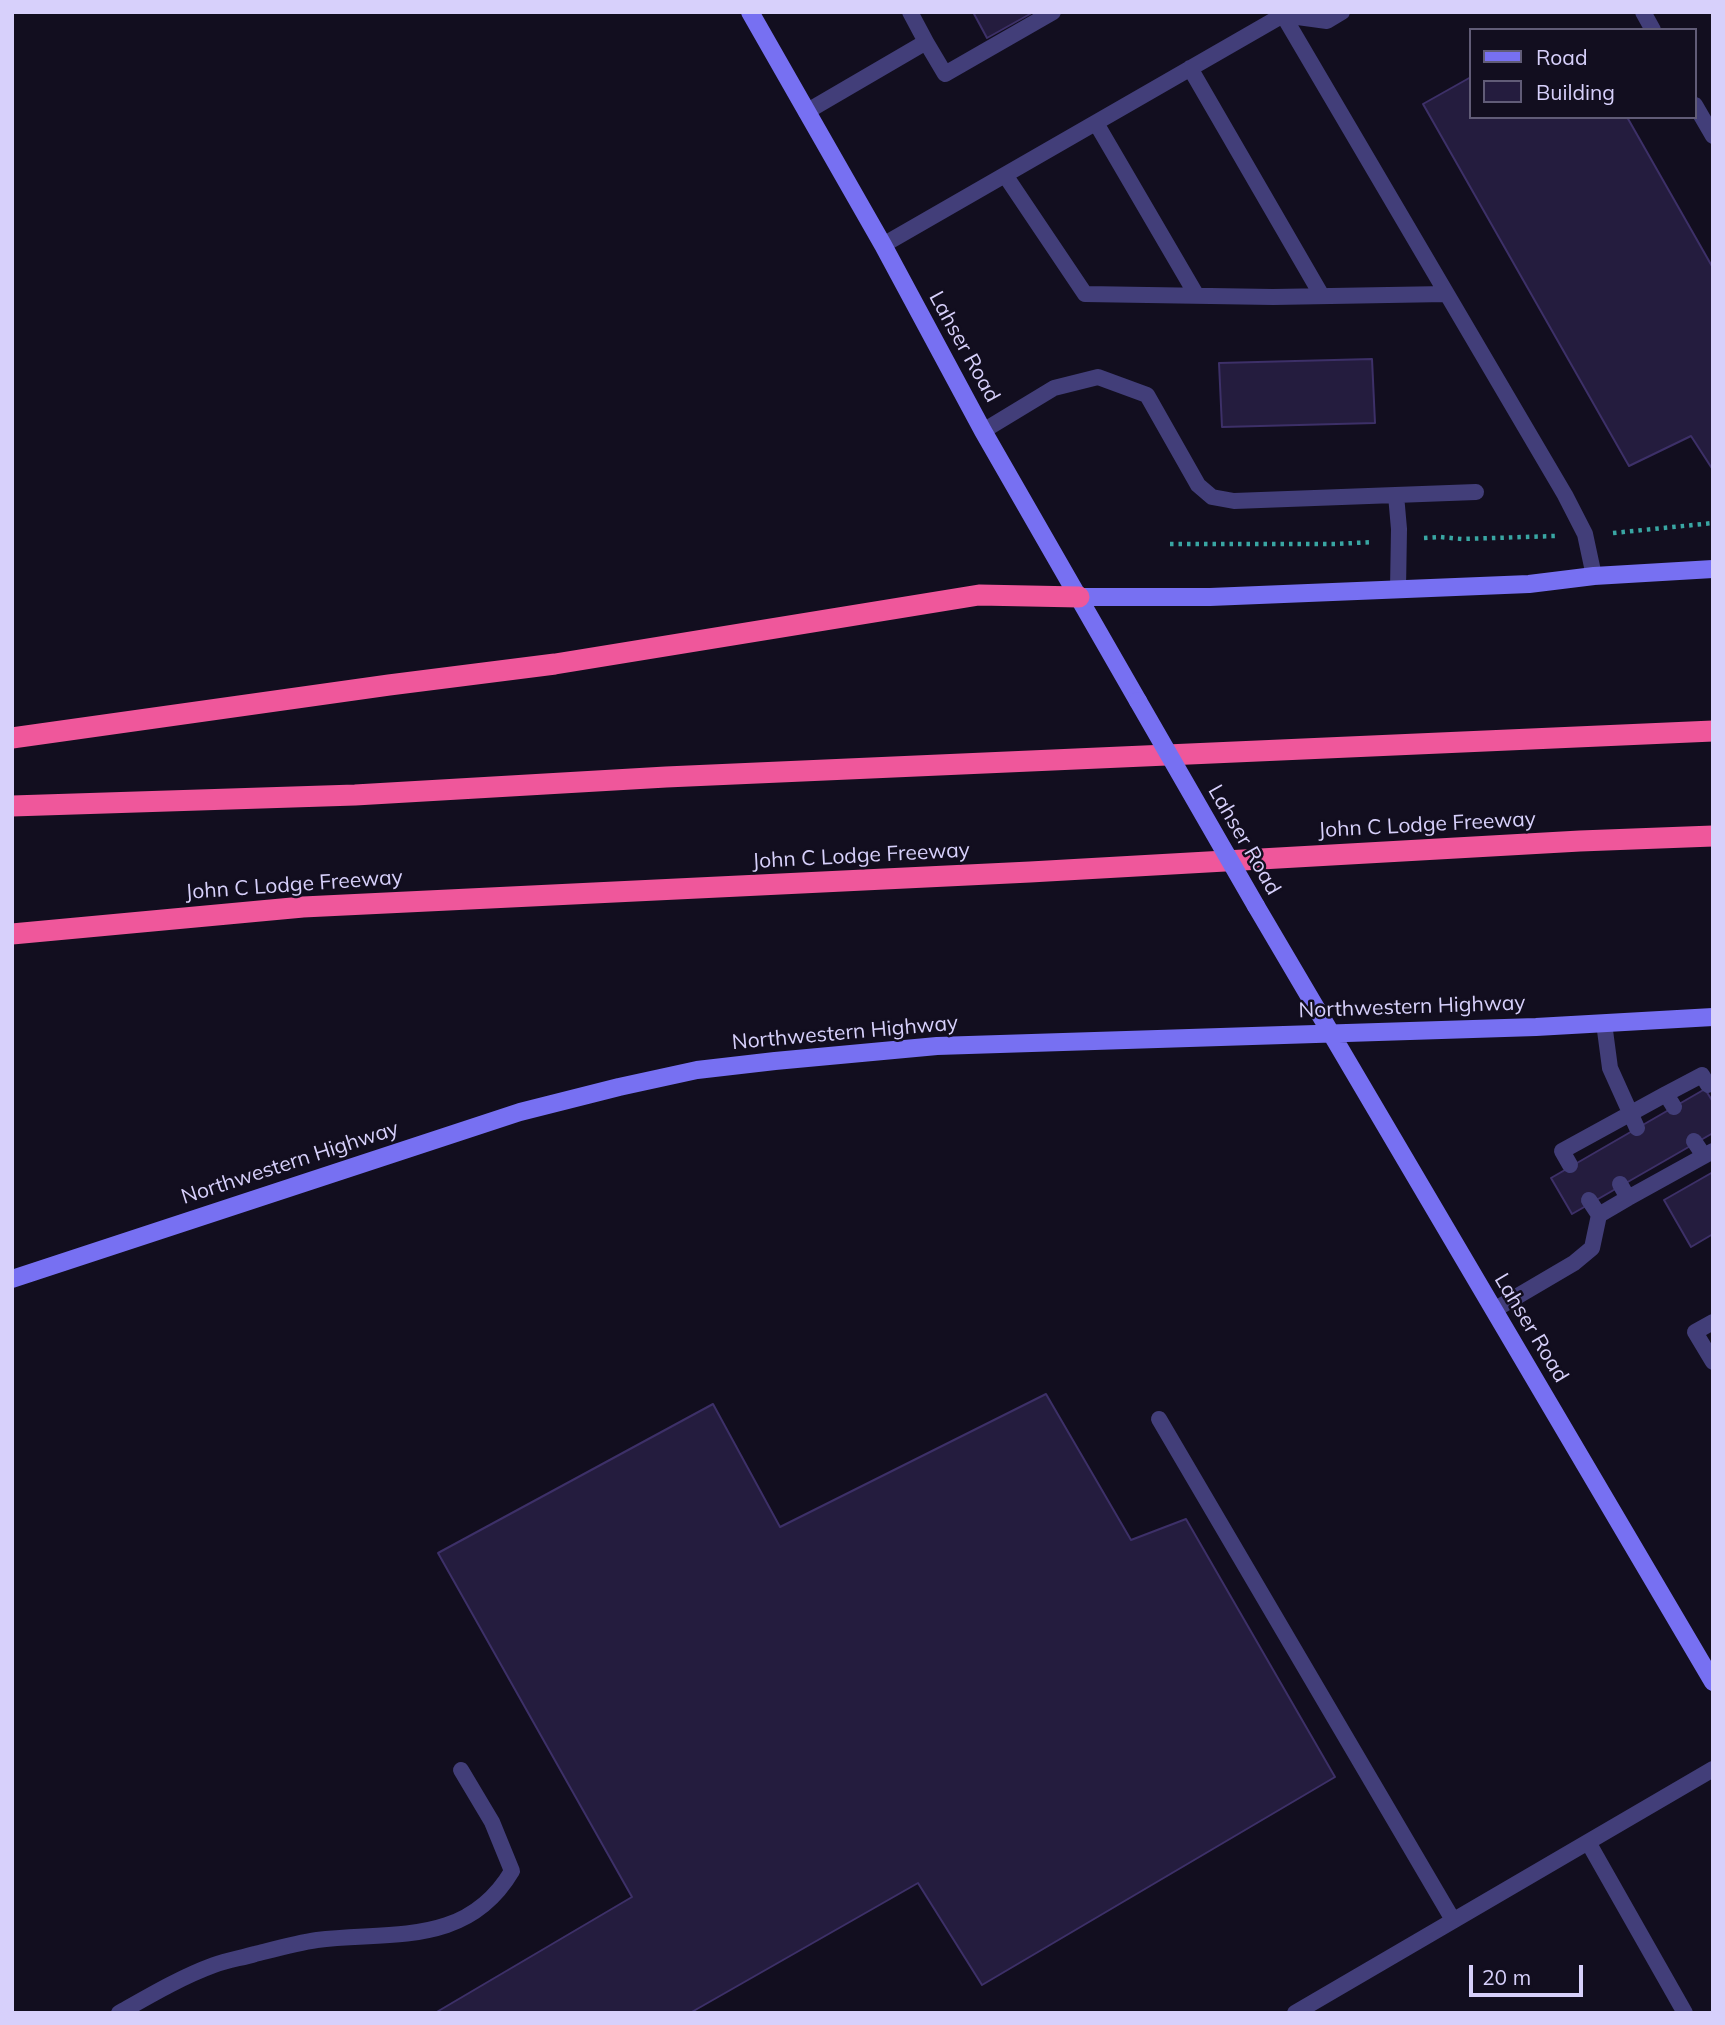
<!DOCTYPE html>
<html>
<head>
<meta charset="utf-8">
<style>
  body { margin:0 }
  #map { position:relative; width:1725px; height:2025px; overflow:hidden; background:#120e1f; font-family:Mulish,sans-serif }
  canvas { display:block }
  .frame { position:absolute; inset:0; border:14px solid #d7d0fb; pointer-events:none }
  .legend { position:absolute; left:1469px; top:28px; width:228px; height:91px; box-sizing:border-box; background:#120e1f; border:2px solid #615c77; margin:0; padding:9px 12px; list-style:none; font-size:21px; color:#d7d0fb }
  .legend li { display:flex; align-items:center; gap:14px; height:35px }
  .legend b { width:35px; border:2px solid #615c77 }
  .scale { position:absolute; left:1469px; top:1965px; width:114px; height:32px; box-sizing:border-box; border:4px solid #d7d0fb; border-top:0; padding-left:9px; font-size:21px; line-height:24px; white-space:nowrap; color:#d7d0fb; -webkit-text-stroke:5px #120e1f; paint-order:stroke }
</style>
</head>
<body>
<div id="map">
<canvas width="1725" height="2025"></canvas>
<div class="frame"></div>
<ul class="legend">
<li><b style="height:9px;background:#7770f2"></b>Road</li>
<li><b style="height:19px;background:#241c3e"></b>Building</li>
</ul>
<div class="scale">20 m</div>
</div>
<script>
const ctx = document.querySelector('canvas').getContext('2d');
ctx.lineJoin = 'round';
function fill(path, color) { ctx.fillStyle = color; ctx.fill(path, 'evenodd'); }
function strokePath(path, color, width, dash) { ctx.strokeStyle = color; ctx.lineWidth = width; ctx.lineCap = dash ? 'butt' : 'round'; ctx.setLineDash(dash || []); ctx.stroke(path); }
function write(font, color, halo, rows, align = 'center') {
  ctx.font = font + ' Mulish,sans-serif'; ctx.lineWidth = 5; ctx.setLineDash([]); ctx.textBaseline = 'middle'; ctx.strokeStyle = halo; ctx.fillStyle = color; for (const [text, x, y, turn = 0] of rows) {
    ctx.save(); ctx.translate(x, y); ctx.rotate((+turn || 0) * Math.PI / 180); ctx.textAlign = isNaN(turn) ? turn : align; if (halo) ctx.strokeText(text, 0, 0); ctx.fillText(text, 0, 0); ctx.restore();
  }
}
const building = new Path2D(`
  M973,12h56l1,2 -43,24z
  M1471,77v40h156l86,151v202l-22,-34 -62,30 -206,-362z
  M1372,359l3,64 -153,4 -3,-64z
  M1705,1089l8,13v31l-141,81 -21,-36z
  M1713,1172v62l-22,13 -27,-47z
  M1046,1394l85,146 55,-21 149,258 -353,208 -64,-102 -228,130h-255l197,-116 -194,-344 275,-149 67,123z`);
const path = new Path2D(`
  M1613,533l100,-10
  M1424,538l16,-1 22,2 93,-3
  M1170,544h166l37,-2`);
const lane = new Path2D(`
  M1282,12l1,3 44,6 15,-9
  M1643,12l10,18
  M926,42l19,32 108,-62
  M1190,68l132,228
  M1695,105l18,31
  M806,112l120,-70 -16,-30
  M1096,123l101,173
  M1005,175l80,119 188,3 173,-3
  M883,245l400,-230 282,480 20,39 9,42
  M983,431l71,-43 44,-11 49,18 51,90 14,12 22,4 242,-9
  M1396,495l3,34 -1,60
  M1604,1023l6,45 27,60
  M1666,1094l36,-19 6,10
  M1694,1141l10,15
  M1570,1165l-8,-14 104,-57 8,13
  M1628,1198l85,-47
  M1589,1200l10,15
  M1494,1310l80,-47 18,-15 7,-33 29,-17 -8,-14
  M1713,1322l-18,10 18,30
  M1159,1419l294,501
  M1588,1842l97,171
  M119,2013c30,-17 62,-36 95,-48 13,-5 28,-7 41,-11 20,-5 42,-11 62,-14 75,-9 150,7 195,-69l-20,-49 -31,-52
  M1295,2013l418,-244`);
const secondary = new Path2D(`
  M750,12l133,233 100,186 155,270
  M1079,597h131l319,-13 65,-8 119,-7
  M1256,906l457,776
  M12,1279l508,-167 99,-25 78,-17 78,-9 162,-15 599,-19 177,-10`);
const highway = new Path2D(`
  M12,738l377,-53 166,-21 424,-69 100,2
  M12,806l343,-11 311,-18 1047,-46
  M12,934l291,-27 727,-35 550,-31 133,-5`);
const secondaryBridge = new Path2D(`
  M1138,701l118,205`);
const streetNames = [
  ["Lahser Road",964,347,61],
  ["John C Lodge Freeway",1427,825,-3],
  ["Lahser Road",1244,840,60],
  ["John C Lodge Freeway",861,856,-3],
  ["John C Lodge Freeway",294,885,-4],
  ["Northwestern Highway",1412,1007,-2],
  ["Northwestern Highway",845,1033,-5],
  ["Northwestern Highway",290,1163,-18],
  ["Lahser Road",1531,1328,59]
];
fill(building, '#241c3e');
strokePath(building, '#3d3068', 2);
strokePath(path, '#39a6a3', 4.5, [3.5, 5]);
strokePath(lane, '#423e79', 16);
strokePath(secondary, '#7770f2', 18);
strokePath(highway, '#ef579b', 21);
strokePath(secondaryBridge, '#7770f2', 18);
write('21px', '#d7d0fb', '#120e1f', streetNames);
</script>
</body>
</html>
